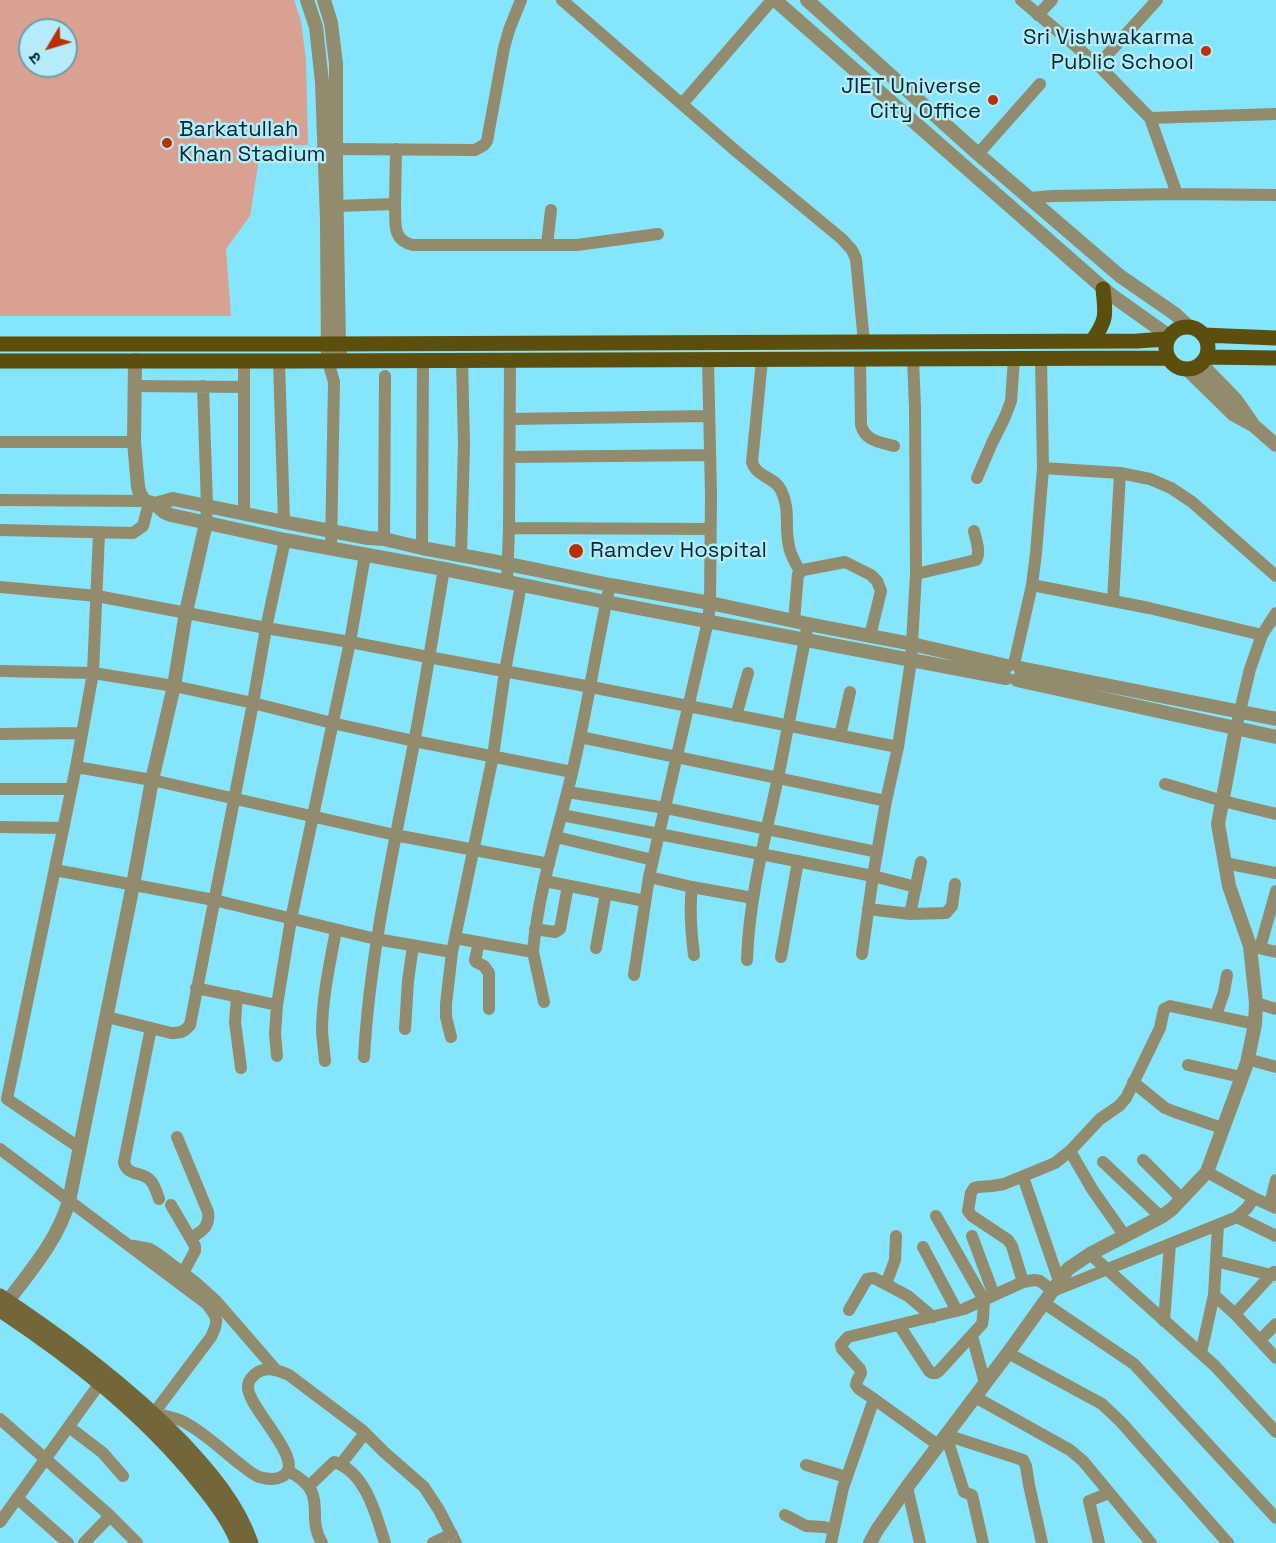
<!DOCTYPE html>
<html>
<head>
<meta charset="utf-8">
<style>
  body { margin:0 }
  #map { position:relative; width:1276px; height:1543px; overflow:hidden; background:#85e5fc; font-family:"Space Grotesk","Noto Sans Devanagari",sans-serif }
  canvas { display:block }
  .north { position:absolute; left:18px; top:18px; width:60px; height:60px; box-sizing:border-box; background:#b6ecf9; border:2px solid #6d9eaa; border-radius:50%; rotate:232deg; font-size:16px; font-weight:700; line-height:24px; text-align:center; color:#002a33 }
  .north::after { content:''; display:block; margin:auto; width:21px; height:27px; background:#b93001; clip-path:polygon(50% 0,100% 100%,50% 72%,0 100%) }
</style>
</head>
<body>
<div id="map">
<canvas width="1276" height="1543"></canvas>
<div class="north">उ</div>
</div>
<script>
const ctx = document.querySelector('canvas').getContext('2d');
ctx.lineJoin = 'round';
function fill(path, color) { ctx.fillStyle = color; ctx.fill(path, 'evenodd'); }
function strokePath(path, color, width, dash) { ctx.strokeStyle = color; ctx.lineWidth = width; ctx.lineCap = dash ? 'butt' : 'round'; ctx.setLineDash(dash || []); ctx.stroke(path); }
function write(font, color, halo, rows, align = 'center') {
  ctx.font = font + ' "Space Grotesk",sans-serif'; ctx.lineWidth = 5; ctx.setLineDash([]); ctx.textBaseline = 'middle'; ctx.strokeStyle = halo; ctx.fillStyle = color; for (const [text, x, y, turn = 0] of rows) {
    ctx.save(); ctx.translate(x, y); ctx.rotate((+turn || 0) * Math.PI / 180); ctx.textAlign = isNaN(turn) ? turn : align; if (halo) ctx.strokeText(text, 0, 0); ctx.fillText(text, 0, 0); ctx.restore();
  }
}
const green = new Path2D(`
  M0,0h294l7,21 5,39 2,85 -47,1 -11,70 -24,33 5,67h-231zM30,30h36v36h-36z`);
const minor = new Path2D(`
  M562,0l175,152 105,87 10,11 4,9 8,83
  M1021,0l77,65 52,53 27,76
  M1038,15l14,-15
  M1098,65l59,-65
  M682,104l90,-104
  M1150,118l126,-4
  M336,149l139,1 9,-5 3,-4 17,-93 5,-18 12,-30
  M978,154l62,-70
  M1030,198l22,-2 125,-2 99,1
  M395,204c1,18 -4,36 18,41h164l81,-11
  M336,206l59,-2 1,-55
  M547,245l4,-35
  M762,360l-10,102c4,15 23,15 29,28 10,21 3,36 8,56 1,9 7,17 11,26
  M860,360l1,65c4,16 19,17 33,21
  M279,361l5,161
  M328,361l6,21 -3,166
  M134,386l109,1
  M203,386l4,120 -1,17
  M510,419l199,-3
  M0,442h134
  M510,457l200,-2
  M1043,468l77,5 30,6 21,9 21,14 84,74
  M977,478l15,-35 13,-26 6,-16 3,-42
  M0,500l145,1
  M244,513v-152
  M509,528l201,1
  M0,530l133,3 10,-7 6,-23
  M384,539l1,-163
  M422,548l1,-188
  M461,555l3,-111 -2,-84
  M916,574l60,-14c5,-8 0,-20 -2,-29
  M507,582l2,-54 1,-167
  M1032,585l117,23 113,27
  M0,587l97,9 169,32 84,14 78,15 163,30 307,60 13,-86 5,-87 -1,-167 -2,-47
  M1113,601l7,-128
  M794,621l4,-47 5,-4 42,-8 26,13 6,6 4,10 -11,45
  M808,624l-30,154 108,23
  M1014,664l18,-79 4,-32 7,-85 -2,-109
  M0,671l93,2 81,13 79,17 79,20 82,18 158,31
  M736,716l12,-43
  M1236,728l14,-59 12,-34 14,-22
  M0,734l81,-1
  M840,736l10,-44
  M580,737l198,41c-13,60 -29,120 -31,182
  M76,767l76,13 243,55 154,29
  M1165,784l58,17 53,13
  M0,789h71
  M568,792l97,16 212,44
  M562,815l311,61 13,-75 12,-54
  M0,827l63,1
  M556,837l97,23
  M1225,863l51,10
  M55,870l159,30 162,39 76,13
  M649,877l43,10 61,11
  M545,881l100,20
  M692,887c-3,24 -1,45 2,68
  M868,909l42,5 36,-1 6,-7 3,-22
  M910,914l11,-52
  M535,929l20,3 5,-3 8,-43
  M455,938l78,14c5,-61 25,-120 39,-179 15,-62 24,-125 38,-188
  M479,942l-4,18 1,2 8,4 5,7v36
  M1254,947l22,5
  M596,948l10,-55
  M1260,948l16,-57
  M533,952l11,50
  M862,954l11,-78 43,11
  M781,957l17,-96
  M634,975l15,-98 59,-256 2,-18 1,-108 -3,-135
  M196,988l81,17
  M237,996l-2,26 6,46
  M1256,1003l20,6
  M1216,1015l8,-23 3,-17
  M107,1017l64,16c10,0 13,-1 19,-8l63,-322 13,-75 19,-88
  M151,1028l-27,134c3,15 19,9 27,19 4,5 6,12 8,18
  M405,1029l3,-48 5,-35
  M451,1037l-5,-20v-13l6,-52 41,-196 12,-85 16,-86
  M277,1056l-2,-22 2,-29 14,-86 59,-277 15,-87
  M364,1057c6,-106 30,-210 50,-314 11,-58 20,-116 30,-174
  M1247,1059l29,8
  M325,1061c-1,-10 -2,-19 -3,-29 0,-34 8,-69 14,-102
  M1188,1065l53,12
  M1133,1082l32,26 10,4 47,16
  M177,1137l31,75c2,15 -6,19 -17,26
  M80,1148l-73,-49 69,-332 17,-94 6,-139
  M0,1149l207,155c11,14 12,17 4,33l-57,76c9,3 21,4 30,9 19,10 36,26 52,39 7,5 15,13 23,16 7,2 16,3 22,0 30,-13 -36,-71 -33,-91 0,-5 5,-11 10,-14 11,-6 21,-1 31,3l73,55 22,22 40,35 15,23 17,33
  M1070,1151l22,38 33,47
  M1143,1160l39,39
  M1103,1162l58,55
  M1207,1172l47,26 22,10
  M1023,1177l36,104
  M1270,1204l6,-24
  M171,1205l24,41v5l-12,22
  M1237,1217l39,19
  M972,1236l22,59
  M134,1246l16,3 8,5 37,28 21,19 59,68
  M923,1247l34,64
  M1090,1254l125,112 61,66
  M1216,1261l55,14
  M1276,1275l-2,-3 -3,3 -36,39 41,44
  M1023,1282l-11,-36 -4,-6 -36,-24 -4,-5 3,-18 3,-5 4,-1 14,-1 12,-2 51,-21 15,-12 30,-32 19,-13 7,-8 34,-70 4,-19 6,-3 85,18
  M886,1284l9,-24 1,-24
  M1214,1295l21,19
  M1044,1303l90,61 142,154
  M849,1310l18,-31 7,-1 34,18 25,21
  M1164,1321l6,-77
  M899,1325l30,46 3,2h4l3,-2 43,-47 1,-6 1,-18 -48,-84
  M972,1336l13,47
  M1260,1340l16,-16
  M1008,1353l94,51 19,18 107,121
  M1201,1353l13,-58 4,-70
  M975,1397l95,53 13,11 68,82
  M874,1399l64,46
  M0,1419l107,94 30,30
  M69,1427l34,26 20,23
  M946,1435l77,25 3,6 3,19 13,58
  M946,1435l18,57 8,3 11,48
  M341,1464l24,-31
  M806,1465l40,12
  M288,1471c44,23 16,43 34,72
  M309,1486l25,-24c32,10 42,53 51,81
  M907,1487l13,56
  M17,1498l51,45
  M785,1515l21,11 18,1 9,2
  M0,1522l100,-139
  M84,1543l26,-27
  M433,1543l19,-9
  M831,1543l12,-55 31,-89 -15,-10 -3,-4 1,-4 4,-8 -1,-4 -18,-20 -1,-4 7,-8 116,-28 59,-27 11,-2 6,1 13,10 184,-74 10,-9 7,-10
  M1099,1543l-10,-42 20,-8`);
const tertiary = new Path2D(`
  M307,0l9,27 6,55 5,138 1,141
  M324,0l7,23 5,41v109l3,171 2,17
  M775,0l335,294 59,42
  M807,0l171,154 142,122 55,38 14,13
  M135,360l-1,82 4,45 2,7 5,7 10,3 9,8 7,3 114,25 159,29 162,33 400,76
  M1201,364l35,36 16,23
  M1187,369l46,45 20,11 23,20
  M155,504l18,-5 116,24 79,15 16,1 38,9 86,16 102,21 100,18 98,21 104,20 95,22
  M1020,668l256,51
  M1017,680l259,57
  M8,1301c24,-32 50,-62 61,-100l64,-316 19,-105 22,-94 12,-74 20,-89
  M870,1543l7,-13 30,-43 101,-134 60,-84 22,-15 71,-37 11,-8 35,-37 40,-109 8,-39 1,-21 -6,-57 -21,-60 -11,-62 18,-96`);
const secondary = new Path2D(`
  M0,1296c64,43 128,90 182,146 28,30 55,61 69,101
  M0,1310c74,49 145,105 201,175 14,17 29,37 37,58`);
const primary = new Path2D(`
  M1166 348a21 21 0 1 1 42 0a21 21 0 1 1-42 0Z
  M1203,335l73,3
  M1092,341c15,-21 14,-26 11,-52
  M0,344h328l809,-3 30,-2
  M1206,357l70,1
  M0,361h301l867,-3`);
const markers = [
  [1206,51,6,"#b93001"],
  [993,100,6,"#b93001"],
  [167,143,6,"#b93001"],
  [576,551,8,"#b93001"]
];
const poiNames = [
  ["Sri Vishwakarma",1194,38],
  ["Public School",1194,63],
  ["JIET Universe",981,87],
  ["City Office",981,112],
  ["Barkatullah",179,130,"left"],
  ["Khan Stadium",179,155,"left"],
  ["Ramdev Hospital",590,551,"left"]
];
fill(green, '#d9a192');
strokePath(minor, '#928b6d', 12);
strokePath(tertiary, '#928b6d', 14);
strokePath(secondary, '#73673a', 15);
strokePath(primary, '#5c4e0c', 15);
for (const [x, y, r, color] of markers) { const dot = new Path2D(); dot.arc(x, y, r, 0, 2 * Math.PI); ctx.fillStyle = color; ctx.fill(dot); strokePath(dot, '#b6ecf9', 2); }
write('22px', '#002a33', '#b6ecf9', poiNames, 'right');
</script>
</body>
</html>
